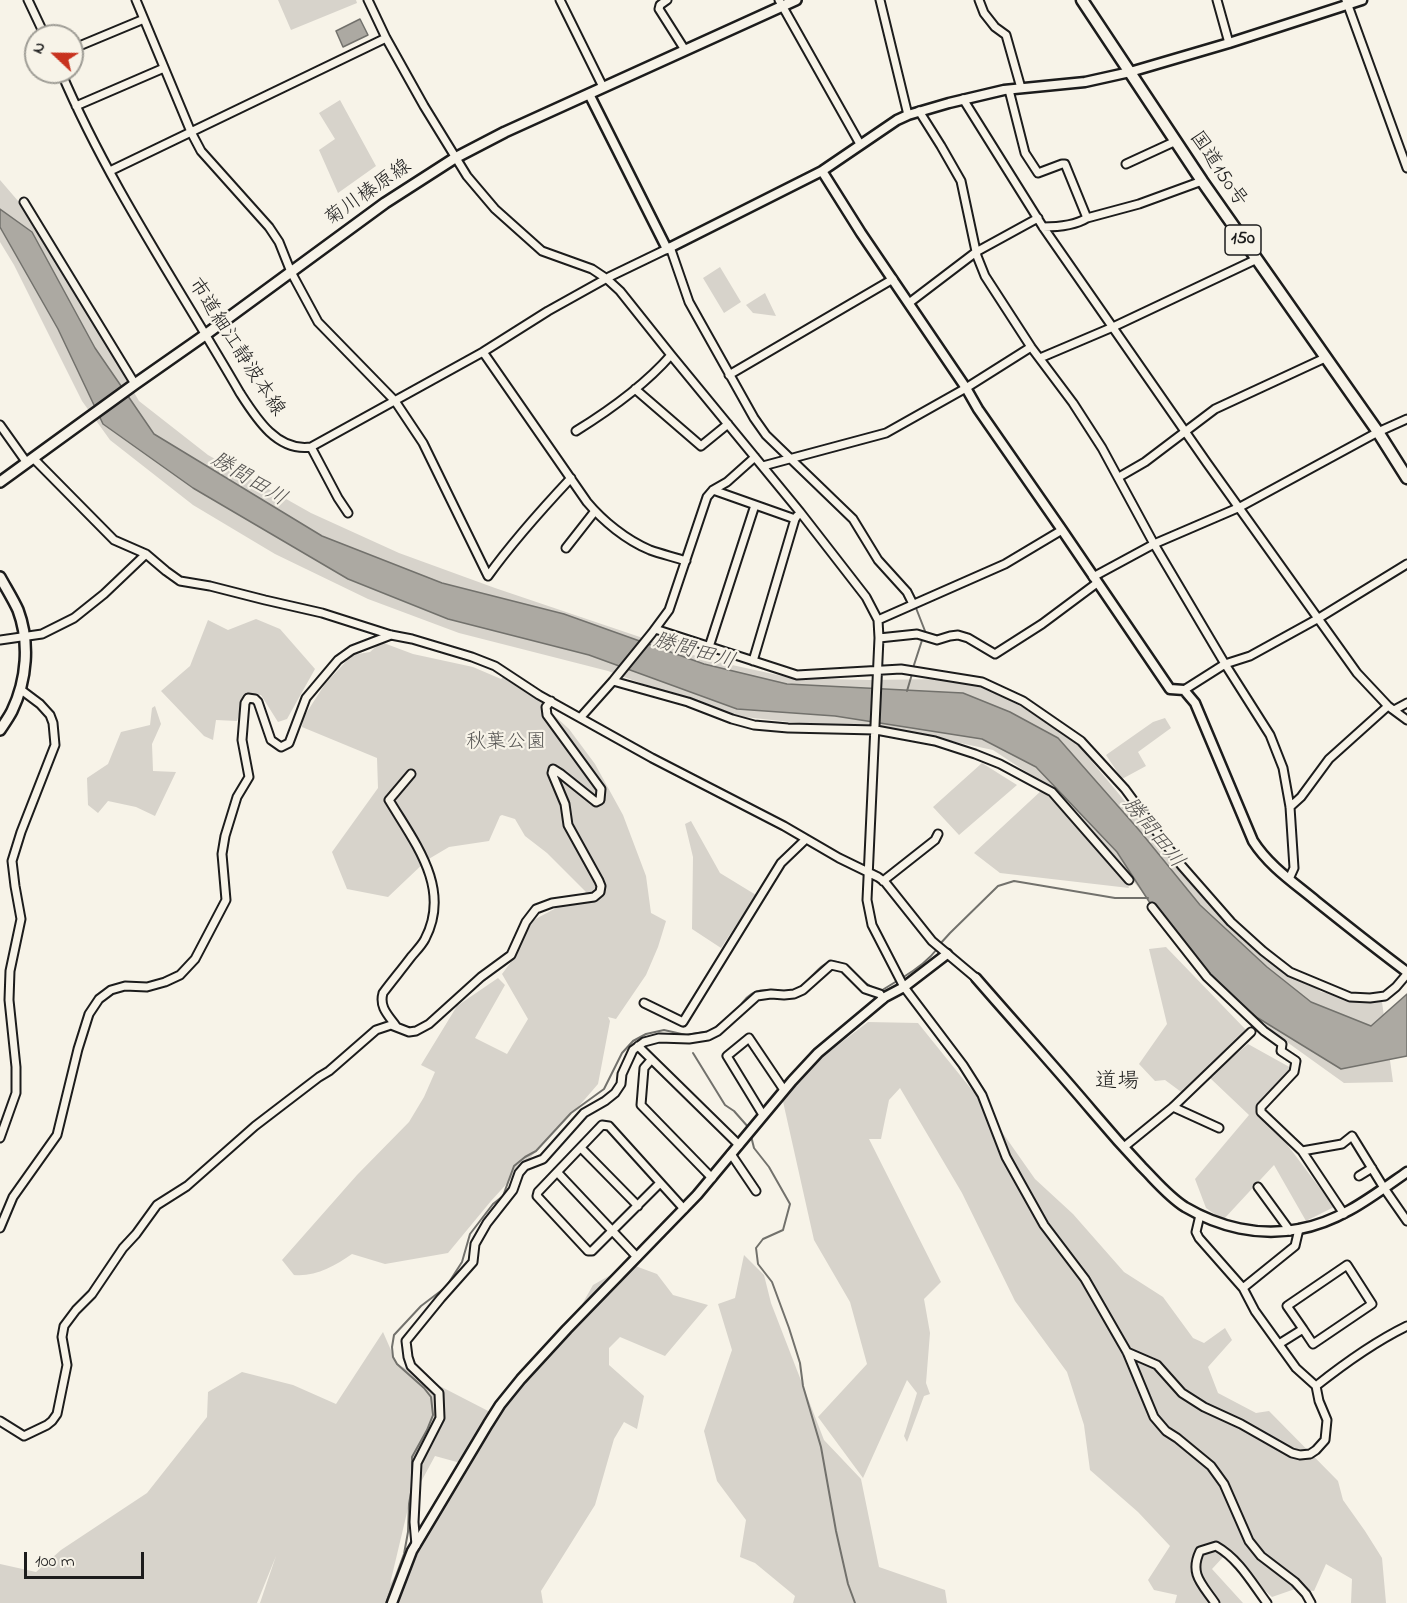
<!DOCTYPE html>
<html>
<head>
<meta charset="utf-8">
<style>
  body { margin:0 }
  #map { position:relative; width:1407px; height:1603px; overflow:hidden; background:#f7f3e8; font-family:"Indie Flower",sans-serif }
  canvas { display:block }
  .north { position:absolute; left:24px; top:24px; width:60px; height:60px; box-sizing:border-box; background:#f7f3e8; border:2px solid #9f9d96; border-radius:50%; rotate:292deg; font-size:16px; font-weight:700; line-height:24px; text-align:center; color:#1c1c1c }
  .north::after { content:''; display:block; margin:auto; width:21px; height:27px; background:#c8321e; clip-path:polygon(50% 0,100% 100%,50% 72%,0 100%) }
  .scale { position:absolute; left:24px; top:1552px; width:120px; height:27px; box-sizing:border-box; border:3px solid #1c1c1c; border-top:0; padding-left:8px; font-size:18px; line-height:21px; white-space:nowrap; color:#1c1c1c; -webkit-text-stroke:4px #f7f3e8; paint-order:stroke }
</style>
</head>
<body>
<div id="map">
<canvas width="1407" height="1603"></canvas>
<div class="north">N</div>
<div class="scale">100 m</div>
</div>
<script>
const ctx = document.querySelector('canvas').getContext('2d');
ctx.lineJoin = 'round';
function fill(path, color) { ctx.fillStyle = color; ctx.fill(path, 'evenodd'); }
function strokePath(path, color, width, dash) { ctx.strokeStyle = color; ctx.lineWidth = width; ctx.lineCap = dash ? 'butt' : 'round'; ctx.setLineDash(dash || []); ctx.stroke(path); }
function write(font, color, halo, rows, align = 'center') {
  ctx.font = font + ' "Indie Flower","Klee One",sans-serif'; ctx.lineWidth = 4.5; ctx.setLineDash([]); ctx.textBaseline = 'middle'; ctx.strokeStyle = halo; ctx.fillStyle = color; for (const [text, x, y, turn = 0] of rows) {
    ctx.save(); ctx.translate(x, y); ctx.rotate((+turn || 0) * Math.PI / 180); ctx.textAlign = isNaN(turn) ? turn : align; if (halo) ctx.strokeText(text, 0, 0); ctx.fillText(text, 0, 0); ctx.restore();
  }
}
const green = new Path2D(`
  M278,0h78l1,3 -66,27z
  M340,100l36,66 -38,27 -19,-43 16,-11 -16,-26z
  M0,180l31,36 108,185 69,54 103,58 88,40 96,35 210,71 86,19 78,2 76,-1 43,9 80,45 132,158 121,101 61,10 11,80 -49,1 -71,-51 -107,-112 -88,-104 -44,-39 -41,-27 -103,-22 -91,-5 -72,-8 -119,-44 -149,-38 -91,-34 -93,-45 -82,-49 -83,-65 -28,-39 -68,-136 -14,-23z
  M720,267l21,35 -17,11 -21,-35z
  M765,293l11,23 -23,-3 -7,-8z
  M256,619l24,10 35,40 -28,50 -9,3 -17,-27 -16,-1 -8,27 -21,-1 -3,20 -9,-4 -43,-45 29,-25 18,-46 20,10z
  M381,642l32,12 60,13 28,12 6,-6 44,28 -5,7 23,21 26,35 28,51 23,61 5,37 15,8 -8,26 -12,28 -30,44 -8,-2 2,4 -12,63 -19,22 -8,7 -80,88 -43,52 -63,11 -33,-10c-17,12 -37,23 -58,21l-12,-15 75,-85 52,-53 15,-25 11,-25 -14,-7 36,-59 41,-28 7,7 -30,53 32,16 21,-35 -26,-45 9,-12 19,-40 56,-30 -39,-39 -22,-17 -10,-17 -13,-4 -2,1 -11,25 -40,6 -22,13 -39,37 -41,-8 -15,-37 46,-64 -1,-30 -75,-31 1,-9 22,-34 27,-29 18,-3z
  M155,706l6,18 -9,20 1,27 23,1 -21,44 -19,-9 -28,-6 -10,12 -10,-8 -1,-27 21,-14 13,-32 29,-7 2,-17z
  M1165,718l6,10 -33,24 8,14 -24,13 -16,-24 47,-33z
  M982,763l35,22 -58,50 -26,-28z
  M1042,790l83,86 4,12 -129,-15 -26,-20z
  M691,821l29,52 36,22 -35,53 -29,-19 1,-72 -8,-33z
  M1166,947l82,85 -35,36 5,1 30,-25 45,25 -34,38 75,100 -28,14 -32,-56 -51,55 -17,-12 -11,-29 54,-64 -39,-37 -22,19 -23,-17 -10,1 -16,-17 28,-40 -18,-75z
  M868,1022l50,1 58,72 59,84 38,35 51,58 39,25 30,41 11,5 21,-15 7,12 -24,27 10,26 38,20 13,-2 69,70 5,19 22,31 17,27 4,45h-35l1,-24 -26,-15 -12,27 -19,-2 -23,8 -47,-42 -13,14 31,34h-68l2,-8 -23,-5 -6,-10 22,-34 -32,-34 -48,-42 -6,-45 -17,-53 -52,-71 -53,-108 -62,-105 -11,12 -8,39h-12l72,143 -17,17 6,34 -4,50 4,11 -6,2 -17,46 -3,-6 13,-43 -10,-13 -44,98 -45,-61 49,-53 -17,-62 -36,-62 -32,-143 39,-39z
  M744,1255l20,20 7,28 53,137 37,39 18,88 66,23 2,13h-154l2,-7 -40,-33 -15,-6 6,-37 -29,-39 -13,-50 28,-81 -14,-46 17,-6z
  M630,1264l27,10 16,21 35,10 -43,51 -45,-19 -11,11v17l35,31 -7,33 -13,-7 -10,17 -19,66 -54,86 2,12h-283l16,-47 -19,47h-257v-39l36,8 25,-22 86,-57 60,-76 1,-25 34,-20 51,13 43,19 47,-72 14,32 97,50 15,-20 40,-37 14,-19 30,-53zM435,1456l29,8 -74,120 19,-80z`);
const water = new Path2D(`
  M360,19l8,16 -25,12 -7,-16z
  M0,209l32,23 63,116 59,86 168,102 120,47 122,31 140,50 83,20 176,9 47,19 48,26 81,92 61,75 67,62 44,35 60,24 36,-32v62l-66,13 -83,-51 -51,-41 -48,-60 -42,-65 -81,-85 -54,-28 -147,-23 -98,-7 -148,-54 -141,-36 -100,-40 -155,-91 -90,-64 -45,-95 -58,-102z`);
const stream = new Path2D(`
  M913,668l12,-37 -9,-23
  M907,691l5,-17
  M940,944l10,-11 48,-47 16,-5 101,17h33
  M902,978c13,-8 26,-17 35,-29
  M879,992l18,-11
  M693,1053l32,52 9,6 15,17
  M751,1136l3,12 15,19 21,37 -7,26 -20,9 -7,9 2,16 14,18 17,46 11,35 3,23 18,61 15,84 12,53 7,19
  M386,1603l18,-49 4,-22 1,-28 3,-17v-30l15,-27 6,-15 -2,-18 -7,-9 -27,-24 -4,-7 -1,-10 2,-12 27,-29 25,-19 16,-25 8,-28 23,-30 10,-8 11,-30 11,-9 11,-6 35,-38 33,-24 18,-36 11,-12 13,-7 18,-4 22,5 25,-4 28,-23c18,-31 36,-10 58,-19 13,-6 24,-31 40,-27 12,3 18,12 26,19 3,3 8,5 12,8`);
const minor = new Path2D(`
  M28,0l17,36
  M136,0l55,132 10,19 68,76 10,15 12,30 27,50 77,79 28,42 65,133c25,-35 54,-67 83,-98
  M368,0l18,38 38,68 43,70 28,33 47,42 50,18 15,10 13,12 51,64 129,157 66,85 12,23 1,18 -12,262 5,25 32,62 59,78 19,30 24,62 38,68 41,54 42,73 27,65 12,14 11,7 34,28 13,18 25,57 12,15 34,26 11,12 5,9
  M560,0l43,87
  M667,0l-7,5 -1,4 26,41
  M779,0l81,144
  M880,0l28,115
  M979,0l5,13 11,14 11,8 15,53
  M1217,0l12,43
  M1346,0l61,168
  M72,49l72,-30
  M61,72c48,113 118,215 179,321 16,25 37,59 71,54l172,-95 65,-41 61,-34 58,-28
  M1009,90l16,63 13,20 24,-9h3l22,54c-13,8 -29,9 -44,9
  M963,99l80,128 164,236 150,210 31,33 19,14
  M76,106l88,-38
  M919,111l22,35 20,35 16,75 8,20 46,71 42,56 29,45 52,96 71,120 45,71 13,33 7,39 4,61 -5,11
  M1126,164l50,-23
  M110,171l276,-133
  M24,202l111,182
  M1087,218l52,-14 63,-23
  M670,247l19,55 65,116 12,17 87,84 25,41 29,32 6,12
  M909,303l67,-51 62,-34
  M483,352l104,150c16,19 39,38 63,48 11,4 24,7 36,11
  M1040,358l73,-31 144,-68
  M729,375l164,-96
  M635,389l66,57 27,-22
  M0,425l27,38
  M576,431c34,-21 68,-45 95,-76
  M311,447l27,51 10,15
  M33,458l81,82 32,14 20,17 14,10 30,5 55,14 57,13 69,22 21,4 60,18 23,9 44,29 52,29 61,34 132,68 55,32 39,19 7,5 47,59 44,37
  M763,466l123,-33 80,-45 65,-41
  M1119,477l26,-15 70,-53 110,-51
  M713,490l82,29 2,-3
  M566,548l29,-37
  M1093,577l61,-33 86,-37 138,-75 29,-13
  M878,620l127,-56 57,-34
  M655,629l142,46 104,-6 81,13 41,19 58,40 44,48 56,76 50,57 32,29 27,21 60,25 20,1 15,-2 11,-9 11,-13
  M879,638l38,-4 20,6 13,-4 8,-1 10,3 27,16 47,-30 55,-41
  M0,640l42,-6 32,-16 30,-24 42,-40
  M709,647l46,-142
  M753,661l42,-142
  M613,681l75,21 44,17 22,6 34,3 88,2 59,11 40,13 25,10 52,28 77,88
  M1184,690l41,-26 25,-8 69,-38 88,-54
  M1394,710l13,-7
  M580,718l33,-37 39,-48 17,-23 38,-113 6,-7 14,-8 28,-25
  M1290,807l11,-10 28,-38 59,-53
  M883,881l52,-41 3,-6
  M1152,907l55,70 57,54 18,13 -1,7 15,10 -2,11 -33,35v5l41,39 40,-7 10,-8 32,52 23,33
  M644,1003l39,19 98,-159 25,-24
  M396,1026c-8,-11 -17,-19 -13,-33 9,-12 19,-24 28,-36 5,-6 11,-12 14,-18 27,-51 -11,-97 -36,-139l22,-26
  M638,1046l101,99
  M651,1060l-7,8 -3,37 71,73
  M1173,1107l46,21
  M763,1115l-36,-59 22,-18 35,52
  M0,1138l16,-45v-26l-7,-67 1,-29 11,-52 -6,-33 -3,-25 9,-29 34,-87 -2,-22 -3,-8 -10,-11 -20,-15
  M1124,1147l49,-40 78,-75
  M581,1148l57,58
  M1302,1151l42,63
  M731,1154l25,37
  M557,1172l80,85
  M1359,1176l13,-8
  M660,1183l-68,68h-4l-51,-55 1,-4 64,-67 7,1 75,83
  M1258,1187l32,44
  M0,1228l13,-31 44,-62 21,-86 11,-35 10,-15 12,-9 14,-4 22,1 18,-5 15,-7 15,-16 31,-59 -4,-46 3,-18 12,-39 12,-20 -7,-37 3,-37 3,-5 7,1 3,3 13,38 10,7 8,-4 17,-45 32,-38 14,-10 39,-15
  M1243,1288l52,-42 4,-17
  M1279,1344l24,-15 -16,-23 60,-41 25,39 -59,40 -10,-15
  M1127,1352l30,13 25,28 22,14 37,17 51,29 8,2 10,-1 6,-4 9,-10 2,-20 -8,-19 -3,-15 -20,-18 -41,-57 -12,-23 -44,-50 -3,-6 4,-17
  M1316,1386c29,-23 58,-44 91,-60
  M0,1421l24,15 23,-11 5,-4 5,-7 10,-49 -5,-28 2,-11 12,-16 16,-16 31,-46 13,-14 21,-29 30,-19 68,-60 64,-49 10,-6 47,-41 15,-5 18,7 7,-1 13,-7 52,-47 30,-22 15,-33 10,-13 16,-6 42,-6 6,-5 1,-6 -2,-5 -31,-56 -3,-21 -13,-31 1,-4 8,5 35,28 4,-2 1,-11 -54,-74 -1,-8 5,-6
  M416,1545l-2,-23 3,-59 23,-45 -1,-25 -28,-27 -3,-9 -2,-16 35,-43 32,-36 2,-18 12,-21 26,-33 6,-17 6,-7 18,-7 41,-46 21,-12 10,-8 6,-9 1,-10 11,-24 11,-8 15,-4 30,1 19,-3 10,-5 39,-35 14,-2 13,1 10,-1 9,-4 28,-25 13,3 21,21 15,5 3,5
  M1215,1603c-13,-19 -26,-29 -15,-52l16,-5c23,13 36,37 51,57`);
const tertiary = new Path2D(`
  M589,94l78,155 155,-78 75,-51 11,-5 41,-12 55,-13 81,-8 45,-10 99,-29 133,-43
  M822,171l39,62 105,155 12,21 84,121 108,159 14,1 11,13 58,138c16,25 40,41 63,60 30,24 60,48 91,71
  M976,978c39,45 79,89 117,134 16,19 32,37 49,55 14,14 26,29 43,40 34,20 74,30 114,22 41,-7 75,-34 108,-57
  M392,1603l20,-52 76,-127 12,-19 21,-26 46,-50 130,-134 95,-114 26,-28 67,-56 19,-10 43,-33`);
const secondary = new Path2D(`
  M0,482l135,-98 70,-49 180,-132 70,-45 50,-26 291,-132
  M0,577c6,11 13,22 18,33 12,32 9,70 -6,101 -3,6 -8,13 -12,19`);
const trunk = new Path2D(`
  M1082,0l120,181 176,251 29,46`);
const shields = [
  [1243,240,36]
];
const shieldNames = [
  ["150",1243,240]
];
const streetNames = [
  ["国道150号",1217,170,56],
  ["菊川榛原線",369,194,-35],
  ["市道細江静波本線",235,348,57]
];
const parkNames = [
  ["秋葉公園",506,744]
];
const waterNames = [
  ["勝間田川",248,481,31],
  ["勝間田川",694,653,16],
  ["勝間田川",1152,834,51]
];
const quarterNames = [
  ["道場",1117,1083]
];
fill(green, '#d7d3cb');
fill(water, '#aca9a2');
strokePath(water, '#72716c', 1.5);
strokePath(stream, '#72716c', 2);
strokePath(minor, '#1c1c1c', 11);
strokePath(tertiary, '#1c1c1c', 13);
strokePath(secondary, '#1c1c1c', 14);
strokePath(trunk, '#1c1c1c', 15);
strokePath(minor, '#f7f3e8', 7);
strokePath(tertiary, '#f7f3e8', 8);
strokePath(secondary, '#f7f3e8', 9);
strokePath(trunk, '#f7f3e8', 10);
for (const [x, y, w] of shields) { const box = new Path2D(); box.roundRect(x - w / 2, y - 15, w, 30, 4.5); ctx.fillStyle = '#f7f3e8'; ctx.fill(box); strokePath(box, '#1c1c1c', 1.5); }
write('bold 18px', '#1c1c1c', null, shieldNames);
write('20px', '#1c1c1c', '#f7f3e8', streetNames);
write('20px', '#545351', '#f7f3e8', parkNames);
write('italic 21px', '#565452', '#f7f3e8', waterNames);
write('22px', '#1c1c1c', '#f7f3e8', quarterNames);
</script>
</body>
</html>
